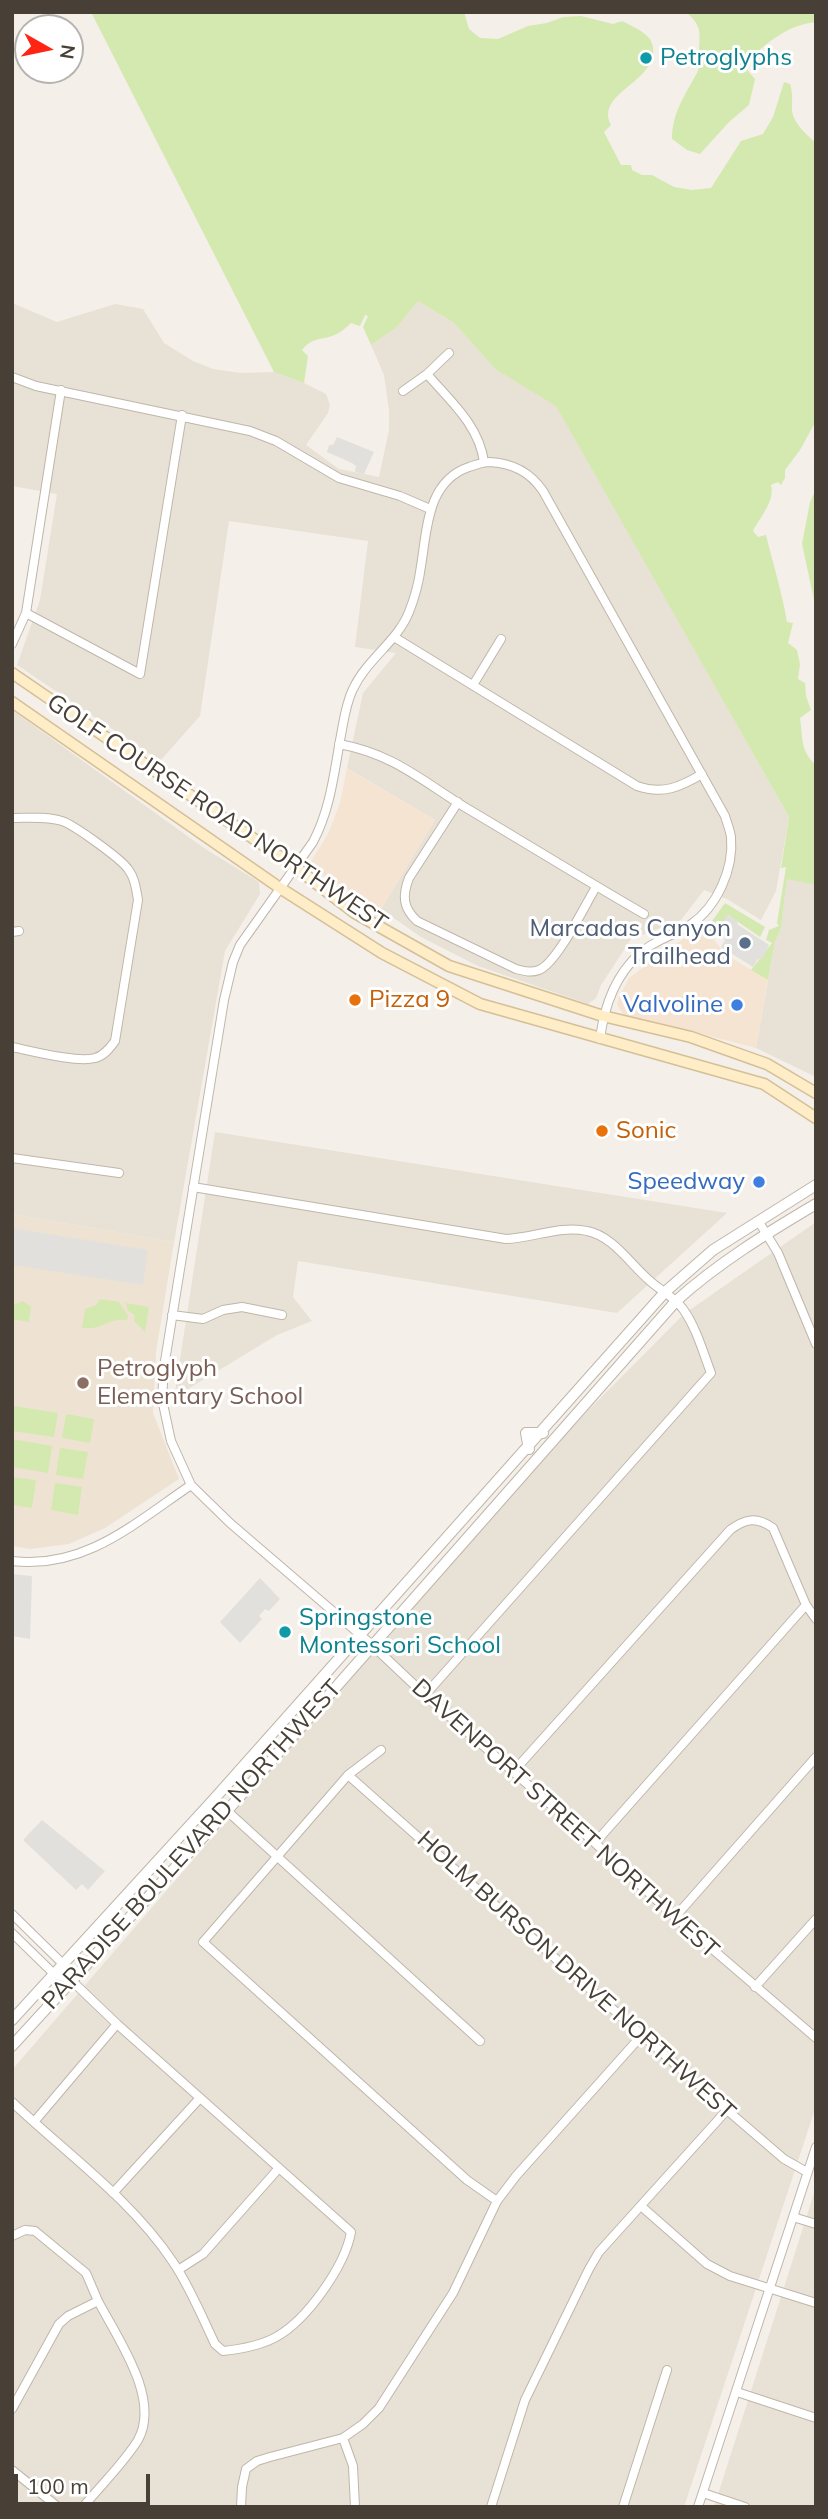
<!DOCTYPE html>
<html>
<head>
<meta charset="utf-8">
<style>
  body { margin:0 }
  #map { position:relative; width:828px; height:2519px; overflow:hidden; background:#f4efe8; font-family:Mulish,sans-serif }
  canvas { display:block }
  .frame { position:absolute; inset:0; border:14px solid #484036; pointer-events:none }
  .north { position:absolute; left:14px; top:14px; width:70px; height:70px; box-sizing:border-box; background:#fff; border:2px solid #b6b3af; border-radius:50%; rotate:99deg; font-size:19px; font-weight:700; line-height:28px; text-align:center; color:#484036 }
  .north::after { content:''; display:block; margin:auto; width:24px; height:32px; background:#fe2515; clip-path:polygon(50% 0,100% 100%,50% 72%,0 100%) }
  .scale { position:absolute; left:14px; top:2474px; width:136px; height:32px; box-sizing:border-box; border:4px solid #484036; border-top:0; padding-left:9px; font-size:21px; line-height:24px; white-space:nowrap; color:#484036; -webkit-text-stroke:5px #fff; paint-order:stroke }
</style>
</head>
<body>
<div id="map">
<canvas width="828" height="2519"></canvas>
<div class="frame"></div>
<div class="north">N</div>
<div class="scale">100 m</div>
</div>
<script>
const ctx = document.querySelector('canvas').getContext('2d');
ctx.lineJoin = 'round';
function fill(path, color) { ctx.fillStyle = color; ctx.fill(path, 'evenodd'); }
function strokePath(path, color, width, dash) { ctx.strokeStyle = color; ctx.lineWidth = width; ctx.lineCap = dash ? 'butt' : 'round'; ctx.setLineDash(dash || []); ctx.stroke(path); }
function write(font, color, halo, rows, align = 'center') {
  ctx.font = font + ' Mulish,sans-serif'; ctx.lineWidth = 6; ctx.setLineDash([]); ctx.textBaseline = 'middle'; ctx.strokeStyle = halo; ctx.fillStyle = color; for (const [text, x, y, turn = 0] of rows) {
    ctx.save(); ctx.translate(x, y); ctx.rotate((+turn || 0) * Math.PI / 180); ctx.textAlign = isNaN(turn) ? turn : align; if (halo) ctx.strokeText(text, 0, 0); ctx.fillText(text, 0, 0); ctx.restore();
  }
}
const residential = new Path2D(`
  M418,301l36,22 41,46 61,36 233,412 -13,74 -15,29 -34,-21 -23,-9 -23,30 -50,19 -30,46 -5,13 -8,6 -110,-38 -57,-29 -40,-28 54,-89 -88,-52 16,-75 33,-40 -41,-6 13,-106 -139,-20 -29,195 -40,45 -143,-96 23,-65 17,-106 -45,-8v-183l45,19 58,-18 28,5 21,34 29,18 20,8 28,4 33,-1 30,11 22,11 4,11 -2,8 -22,32 33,24 40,8 10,-47v-20l-5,-35 -13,-30 26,-18z
  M12,710l192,138 55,34 1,12 -35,57 -51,291 -162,-28z
  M787,878l29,7v192l-60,-29 19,-106 6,-14z
  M215,1132l512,81 -110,100 -319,-52 -5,36 19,24 -35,14 -94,57h-8z
  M816,1222v884l-132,401h-672v-437l517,-600 155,-156z
  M816,2187v320h-102l14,-44z`);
const commercial = new Path2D(`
  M347,768l88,52 -54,89 -73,-43 20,-32 12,-31z
  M702,925l23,29 43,26 -12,68 -133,-34 -6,-9 2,-8 10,-19z`);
const education = new Path2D(`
  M12,1214l162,28 -18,110 -3,61 26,66 -74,49 -36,16 -39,5 -18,-3z`);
const green = new Path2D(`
  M91,12h373l5,17 11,9 18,1 30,-13 19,-3 16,-6 18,-1 32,8 9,-3c8,4 17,8 24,14 6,5 8,12 7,20 -6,30 -57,40 -42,70l-7,7 17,33h10l1,5 10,5h10l22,12 18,3 19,-2 30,-47 22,-7 10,-17 11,-35 6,2c3,10 2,15 2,25 0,13 14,25 24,34v278l-16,29 -15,20v8l-4,7 -3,-3 -7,3c4,17 -11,32 -18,46l5,6 8,-2c7,29 16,57 21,87l6,1 -5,20 9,7 3,14 -2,15 7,4 1,13 5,14 -11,8c3,20 0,33 16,47v120l-29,-6 -6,49 -6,14 -7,38 -17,-10 21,-27 -6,-3 3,-10 10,-4 -2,-3 9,-56 -5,1 8,-51 -233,-411 -61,-37 -41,-46 -36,-22 -21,26 -26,18 -8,-18 5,-11 -3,-1 -5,11 -9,-3c-5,5 -12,11 -19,13 -13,4 -20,2 -30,14l6,6 -4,27 -30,-11z
  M686,12h130v10c-29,3 -50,21 -70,41l2,8 7,8 -6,26 -20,17 -29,32 -13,-4 -15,-11c0,-26 13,-44 25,-66 4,-6 1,-15 2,-22 1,-19 3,-25 -13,-39z
  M816,489v120l-14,-65 8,-42z
  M725,903l40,24 -5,10 -32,-22 -10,17 -7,1 -4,-5z
  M100,1299l19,3 9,14 -1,4c-20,-2 -24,11 -45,8l3,-19 11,-4z
  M23,1301l8,6 -2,15 -17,-3 1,-14z
  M126,1303l23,4 -4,25 -11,-11 1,-6 -7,-4z
  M14,1406l44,7 -4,24 -42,-6z
  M66,1414l28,5 -4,24 -28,-5z
  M12,1439l40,7 -4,27 -36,-6z
  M60,1448l28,4 -5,27 -27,-4z
  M12,1477l24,3 -4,28 -20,-3z
  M55,1483l27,4 -4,28 -27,-5z`);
const parking = new Path2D(`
  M337,437l37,15 -10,22 -9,-2 1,-6 -4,-3 -25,-11 2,-7h4z
  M727,915l11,6 -1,3 32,21 -7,14h-4l-5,8 -32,-20 4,-7 -7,-8z
  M12,1228l136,22 -5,35 -131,-20z
  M12,1574l20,2 -2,63 -18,-3z
  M260,1578l20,21 -11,12 -4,-2 -6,7 3,3 -22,24 -20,-21z
  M42,1820l63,51 -17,19 -6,-6 -6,6 -53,-50z`);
const minor = new Path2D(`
  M427,374c23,27 52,51 57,88
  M12,377l24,9 214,45 26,10 63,37 61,18 30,13
  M403,391l24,-17 22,-21
  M26,613l114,61 42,-259
  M394,637l243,149c26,9 43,1 65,-12
  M12,644l14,-31 35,-223
  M473,685l28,-46
  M339,744c55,10 83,37 129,65 59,35 117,71 176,105
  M458,802l-49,76c-7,18 -6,30 8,43l99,48c8,2 15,4 23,1 18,-7 46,-65 57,-83
  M12,818c16,0 34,-2 50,3 12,4 58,37 66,48 7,9 8,20 10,31l-23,141c-5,7 -11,15 -20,17 -18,5 -63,-7 -83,-11
  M12,932l7,-1
  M600,1039c4,-32 14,-62 39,-85 15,-14 34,-18 51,-29 27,-18 44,-56 41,-88 -1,-7 -4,-14 -6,-21l-182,-325c-13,-19 -30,-28 -54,-29 -7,0 -13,3 -20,5 -42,14 -42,63 -48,99 -2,16 -6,31 -12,46 -12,30 -42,47 -56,77 -7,14 -9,30 -12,46 -7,37 -10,73 -28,107l-73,103 -7,17 -9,38 -60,367 -2,32 9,42 20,44 39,38 141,121 54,51 170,148 80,74 141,121
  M12,1158l107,15
  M193,1187l313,52c27,-1 55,-14 81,-8 26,5 43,33 63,50 10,9 24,16 33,28 13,18 20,43 28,64l-286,322
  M759,1222l19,31 38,91
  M172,1315l31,4 20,-9 19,-3 40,8
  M12,1561c72,9 123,-38 179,-76
  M381,1750l-33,25 -145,167 264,238 30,21
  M513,1772l217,-242c15,-11 26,-14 43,-2l33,77 10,14
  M348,1775l379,335 57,49 23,13
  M214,1799l266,242
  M595,1843l211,-238
  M12,1914l51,50 8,16 -17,-6 -42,-41
  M675,1917l141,-160
  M755,1987l61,-68
  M12,2102c55,52 119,97 161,160 17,25 29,55 42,82l8,7c19,-2 37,-5 53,-14 31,-17 69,-71 75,-105l-234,-208 -46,-44
  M34,2122l83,-98
  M113,2193l87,-95
  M641,2206l66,58 23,12 86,27
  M793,2217l23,7
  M12,2236l13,-6 10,1 51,42 12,28 -30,15 -9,8 -47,85
  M178,2270l25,-16 76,-86
  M737,2392l79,26
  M343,2438l10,28 2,41
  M12,2470l46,37
  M703,2493l42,14
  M83,2507c17,-21 41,-44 55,-67 23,-41 -20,-101 -40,-139
  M241,2507l1,-20 4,-18 11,-8 13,-4 73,-19 20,-14 16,-16 74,-115 44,-92 19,-25 126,-141
  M491,2507l34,-107 64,-131 10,-17 128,-142
  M623,2507l44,-137
  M698,2507l118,-360`);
const tertiary = new Path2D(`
  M529,1449l-3,-16h17
  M12,2020l202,-221 451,-507 48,-42 103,-65
  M12,2046l214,-234 450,-511c42,-38 91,-68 140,-97`);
const secondary = new Path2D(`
  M12,673l283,194 60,46 94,53 154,50 88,21 76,27 49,29
  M12,702l268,186 102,65 98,51 284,80 52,34`);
const markers = [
  [646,58,7,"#0f9aa8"],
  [745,943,7,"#5c6f8a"],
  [355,1000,7,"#e8710a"],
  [737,1005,7,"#3f7fe0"],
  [602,1131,7,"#e8710a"],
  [759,1182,7,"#3f7fe0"],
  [83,1383,7,"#8d6e63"],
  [285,1632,7,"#0f9aa8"]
];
const cultureNames = [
  ["Petroglyphs",660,58],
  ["Springstone",299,1618],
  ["Montessori School",299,1646]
];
const streetNames = [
  ["GOLF COURSE ROAD NORTHWEST",217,813,34],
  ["DAVENPORT STREET NORTHWEST",565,1819,42],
  ["PARADISE BOULEVARD NORTHWEST",192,1845,-48],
  ["HOLM BURSON DRIVE NORTHWEST",576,1976,42]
];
const serviceNames = [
  ["Marcadas Canyon",731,929],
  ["Trailhead",731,957]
];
const foodNames = [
  ["Pizza 9",369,1000],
  ["Sonic",616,1131]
];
const shopNames = [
  ["Valvoline",723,1005],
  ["Speedway",745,1182]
];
const educationNames = [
  ["Petroglyph",97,1369],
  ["Elementary School",97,1397]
];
fill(residential, '#e8e1d6');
fill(commercial, '#f6e4d3');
fill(education, '#eee3d2');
fill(green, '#d4e9b0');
fill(parking, '#e2e0dd');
strokePath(minor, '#c0b6aa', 10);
strokePath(tertiary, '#c0b6aa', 12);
strokePath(secondary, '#d5bf97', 13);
strokePath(minor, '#fff', 8);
strokePath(tertiary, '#fff', 10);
strokePath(secondary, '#ffedc7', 10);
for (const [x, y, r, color] of markers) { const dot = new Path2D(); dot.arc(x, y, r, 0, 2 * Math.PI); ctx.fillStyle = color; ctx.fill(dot); strokePath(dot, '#fff', 2.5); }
write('24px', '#0d838f', '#fff', cultureNames, 'left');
write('24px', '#484036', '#fff', streetNames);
write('24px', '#4e5e75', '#fff', serviceNames, 'right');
write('24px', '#c56008', '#fff', foodNames, 'left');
write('24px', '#366cbe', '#fff', shopNames, 'right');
write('24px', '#785e54', '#fff', educationNames, 'left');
</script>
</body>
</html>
